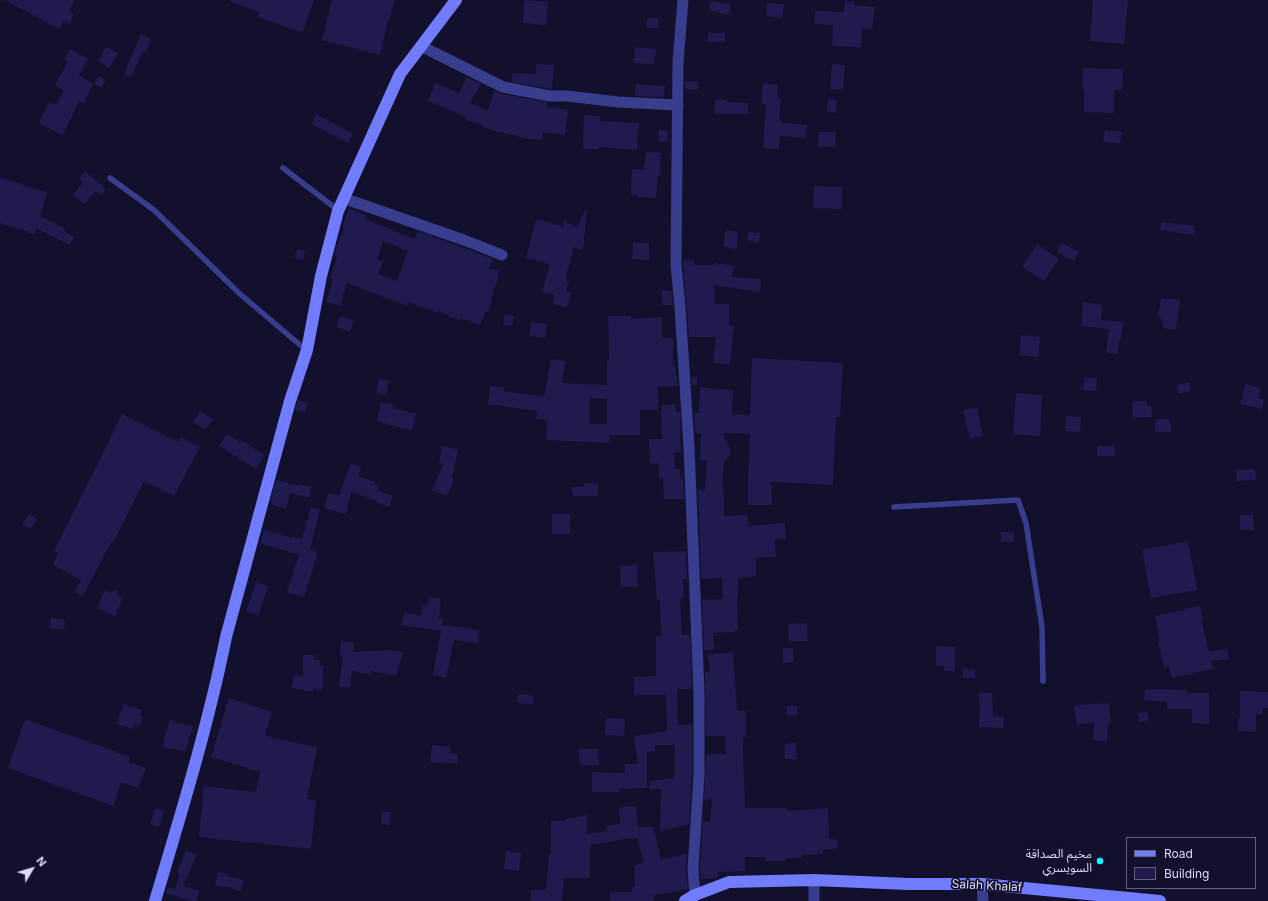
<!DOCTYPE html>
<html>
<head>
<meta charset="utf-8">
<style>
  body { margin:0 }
  #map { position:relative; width:1268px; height:901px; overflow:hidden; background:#12102c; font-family:Inter,sans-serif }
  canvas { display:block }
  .legend { position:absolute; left:1126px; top:837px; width:130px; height:52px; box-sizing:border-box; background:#12102c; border:1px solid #636180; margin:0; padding:5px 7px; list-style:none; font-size:12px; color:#dcdbff }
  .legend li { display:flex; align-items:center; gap:8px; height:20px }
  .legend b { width:20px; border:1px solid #636180 }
  .north { position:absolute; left:12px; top:849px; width:40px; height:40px; -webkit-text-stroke:3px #12102c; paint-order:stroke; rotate:52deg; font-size:11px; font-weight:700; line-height:16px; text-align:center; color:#dcdbff }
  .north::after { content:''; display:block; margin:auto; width:14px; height:18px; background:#dcdbff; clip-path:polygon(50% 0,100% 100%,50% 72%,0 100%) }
</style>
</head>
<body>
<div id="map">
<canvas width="1268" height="901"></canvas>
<ul class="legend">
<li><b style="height:5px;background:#727cff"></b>Road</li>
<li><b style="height:11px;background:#201b4e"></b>Building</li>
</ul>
<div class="north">N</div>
</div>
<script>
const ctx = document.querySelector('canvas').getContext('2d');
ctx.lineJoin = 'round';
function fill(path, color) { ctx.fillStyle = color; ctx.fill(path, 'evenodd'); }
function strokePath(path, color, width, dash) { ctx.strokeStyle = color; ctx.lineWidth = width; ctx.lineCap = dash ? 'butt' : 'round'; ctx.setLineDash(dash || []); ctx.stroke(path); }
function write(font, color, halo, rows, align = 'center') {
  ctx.font = font + ' Inter,"Noto Sans Arabic",sans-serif'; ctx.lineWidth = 3.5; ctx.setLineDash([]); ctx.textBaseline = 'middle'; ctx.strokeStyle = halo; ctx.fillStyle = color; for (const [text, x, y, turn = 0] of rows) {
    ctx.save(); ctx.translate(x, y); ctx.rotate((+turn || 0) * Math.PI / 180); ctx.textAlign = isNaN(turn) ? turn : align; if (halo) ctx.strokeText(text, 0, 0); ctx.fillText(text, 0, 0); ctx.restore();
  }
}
const building = new Path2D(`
  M5,0h70l-6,11 5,3 -5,10 -6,-3 -4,8z
  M230,0h84l-12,33 -44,-16 1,-5 -30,-11z
  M332,0h63l-6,21h-1l-8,34 -58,-15z
  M524,0l24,2 -2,23 -23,-2z
  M1093,0h35l-4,44 -34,-3z
  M711,1l20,4 -2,10 -20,-5z
  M845,1l9,1v3l21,2 -3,22 -10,-1 -1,19 -29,-1 1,-21 -19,-1 1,-13 29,1z
  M767,3l17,1 -2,14 -16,-2z
  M647,18h11v10h-11z
  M708,33h17v9h-17z
  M141,34l10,5 -5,13 -3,-1 -12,26 -7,-3z
  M106,47l12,6 -9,15 -11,-7z
  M635,47l21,2 -2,15 -21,-1z
  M70,49l18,10 -9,16 14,9 -9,19 -5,-2 -16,34 -24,-12 10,-21 7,3 8,-14 -9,-6 13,-23 -4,-2z
  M536,64l18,1 -2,24 -40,-7v-9l24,1z
  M832,64l13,1 -2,25 -13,-1z
  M1083,68l40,1 -1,21h-8v23l-30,-1v-23h-2z
  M99,76l7,4 -5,8 -7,-5z
  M467,77l14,7 -11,19 18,7 6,-20 8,4 45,8 -1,5 22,3 -3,25 -22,-3 -1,8 -14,-1 -27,-7 -1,1 -17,-6v-2l-18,-6 1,-2 -38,-16 7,-18 24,10z
  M685,81l14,1 -1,8 -13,-1z
  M763,83l15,2 -1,12 4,1 -2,21 2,1v3l26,2 -1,13 -26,-2 -1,13 -16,-1 3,-44h-5z
  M636,84l29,2 -1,11 -29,-1z
  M715,99l11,1v2l22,1v11h-33z
  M828,99l9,1 -1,13 -9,-1z
  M316,114l37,20 -5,9 -37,-19z
  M584,115l16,1v5l39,2 -2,27 -38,-3v2h-16z
  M659,130l9,1 -1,11 -9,-1z
  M1105,130l17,2 -2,12 -17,-3z
  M819,132h17l-1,15 -17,-1z
  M646,152l15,1 -1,22h-2l-2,23 -19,-1 1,-2 -7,-1 1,-25 12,1z
  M85,171l21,18 -4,6 -7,-4 -10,13 -12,-9 10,-13 -4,-3z
  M0,177l47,16 -7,23 26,13 -2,2 10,6 -4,8 -34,-17 -2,6 -34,-11z
  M814,186l28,1v22l-29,-1z
  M349,209l17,6 -1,4 50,20 3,-8 75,28 -4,10 11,1 -12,42h-3l-5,13 -19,-7 -1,3 -22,-10 -1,2 -29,-11 -1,4 -60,-23 -7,23 -14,-4 7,-23 -3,-1 7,-21 -3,-1 10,-29 -2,-1zM383,241l25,10 -11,30 -19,-7 5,-12 -6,-2z
  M585,210l2,1 -4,39 -9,-3 -9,33 4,1 -3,10 5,2 -4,15 -15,-5 3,-8 -13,-3 8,-28 -24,-6 10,-39 28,8 -1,-7 14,8z
  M1161,222l34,4 -1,9 -34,-5z
  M725,230l13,2 -1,17 -13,-2z
  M748,232l12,1 -1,9 -12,-1z
  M633,243h16v17l-17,-1z
  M1061,243l18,9 -5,9 -17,-9z
  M1037,244l22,15 -15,22 -22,-14z
  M298,248l7,3 -2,10 -9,-4z
  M683,260h11v5h20v-2l20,3 -2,11 29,2 -1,13 -46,-7 1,19h14v22h5l-4,39 -17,-2 3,-26h-27z
  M662,290l9,1 2,14h-11z
  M1161,298l19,2 -4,30 -13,-2v-6l-2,-1 1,-4h-4z
  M1083,302l20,3 -2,15 23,2 -7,32 -11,-2 3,-23 -28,-3z
  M504,315l10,1 -2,10 -9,-1z
  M340,316l14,5 -4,11 -14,-5z
  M608,316h23v3l31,-2v21h11v28h2l1,10h1l1,10 -20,1v23h-18v25h-31l1,8 -64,-3 1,-19 -11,-3 2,-7 -50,-7 2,-18 14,2v3l40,6 7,-38 14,2 -3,22 45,2v-24h2zM589,398l18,1v25h-18z
  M531,322l16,2 -2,14 -16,-2z
  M1021,335l19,2 -2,20 -19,-2z
  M752,358l91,5 -3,54h-4l-3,68 -62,-3 1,23h-24v-24l2,-47 -28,-1 9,17 -2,7 -5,4 -2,28h2v27l23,-1 1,11 37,-3 1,16 -11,1 1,17 -20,1v18l-18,2v17h-1l1,35h-3v2l-22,1 2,17h-11l-2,-50 21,-1 -1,-21 -21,1 -3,-89h7l2,-30h-7l1,-26 -6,-1 -1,-20h5l1,-26 33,3 -1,24 18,1z
  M691,377h6v8h-5z
  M1084,378h13l-1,13 -13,-1z
  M379,379l10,2 -3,14 -10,-2z
  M1189,382l2,9 -12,3 -2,-9z
  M1246,384l15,4 -3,10 6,2 -2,9 -22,-5z
  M1016,393l26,2 -2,41 -27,-2z
  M298,400l10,3 -3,9 -10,-2z
  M1132,401h15v5h4l1,11 -19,1z
  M381,402l13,3 -1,3 23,6 -4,17 -35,-10z
  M675,404l1,8h4l1,21h-1l1,19 -7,1 1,16h5v9h3l1,21h-20l-1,-21h-4l-1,-15 -8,1 -1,-25h13l-1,-34z
  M977,407l6,29 -13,3 -7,-29z
  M200,411l13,8 -7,11 -13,-8z
  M122,414l56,28 3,-5 19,10 -26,49 -30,-15 -31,62 -2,-1 -28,54 -8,-4 6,-12 -28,-15 5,-12 -4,-2z
  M1066,416l15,1 -1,15 -15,-1z
  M1156,419h13l3,13h-17z
  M227,434l13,9 1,-3 24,15 -9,14 -37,-23z
  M442,446l16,4 -6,28 2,2 -7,16 -15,-6 12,-26 -5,-1z
  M1097,446h18v10h-18z
  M351,463l10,4 -3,9 17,6 -1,2 5,2 -2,4 16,6 -4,11 -13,-5 1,-1 -26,-9 -5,22 -22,-6 4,-15 11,2z
  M1255,469l1,11 -19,1 -1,-11z
  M276,480l22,6 1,-2 12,3 -2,11 -19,-5 -4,16 -13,-4v-2l-3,-1z
  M584,483l14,1v12h-25l-1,-9 12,-1z
  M311,507l9,3 -10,39 8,3 -14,45 -17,-5 12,-37 -39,-12 4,-14 28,9v-2l10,3z
  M29,514l8,5 -6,10 -9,-5z
  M552,514h18v20h-18z
  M1240,515h13l1,15h-14z
  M1001,532h13v10h-13z
  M1188,541l9,49 -46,8 -9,-48z
  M686,551l1,28h-4l1,20h-4l2,36h8l2,54h-15l1,36 14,-1v51l-3,49 -29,7 1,-42h-11v-8l25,-3v-33h-20v6l-8,1v36l-28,1v3h-27v-20l33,1v-9h13l-4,-28 33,-5 -1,-36h-32v-18l22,-1v-40h5l-1,-36h-3l-4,-48z
  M637,565l1,21 -17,1 -1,-21z
  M256,582l12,4 -10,30 -12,-5z
  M105,590l6,3 5,-3 3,7 4,1 -8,18 -18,-8z
  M429,597l12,2 -2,19 4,1 -2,12 -39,-6 2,-12 17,2 1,-10 6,1z
  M1200,606l3,13h-2l8,33 19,-3 1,10 -18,2 2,8 -41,9 -3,-12 -5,1 -6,-26h2l-5,-25z
  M51,618l14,2 -1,10 -14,-2z
  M807,623l1,18 -19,1 -1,-18z
  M442,625l37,5 -1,13 -24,-3 -8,38 -13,-3z
  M341,641l13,2 -1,9 39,-2 11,3 -7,23 -25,-5v4l-19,-4 -2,17 -11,-2 4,-30 -3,-1z
  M936,646l19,1v24h-11v-5h-8z
  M783,648h10l1,14 -11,1z
  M733,653l4,58h9v26h-3v13l2,58h42v3l41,-3 1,31h8v10l-14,1v4l-21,1v3h-16v3h-21v-4h-20v14l-27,1 -1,6 -16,1 -1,-10 3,-48 7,1 2,-23 -8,1 2,-46h20l-1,-18h-19l-1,-64h5l-2,-18z
  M303,655h11v5h6v6h3v24l-10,-1v3l-21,-4 2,-13 9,2z
  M963,669l12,1v8h-12z
  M1145,689l42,1v3h22v31l-17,-1v-14h-25v-7l-23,-2z
  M1240,691l28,1v16h-5l-1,6h-6v18l-18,-1v-13h2z
  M979,693h13l1,23 11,1 -1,11 -24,-1v-11h1z
  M518,694l15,1v9l-16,-1z
  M229,698l43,14 -7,24 52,11 -10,52 9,1 -5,49 -112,-12 5,-51 52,6 4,-20 -49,-15z
  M1109,703l2,20h-3l-1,18 -14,-1 1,-18 -17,3 -3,-19 15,-2z
  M123,704l19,6 -2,6 3,1 -3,9 -6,-2 -1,5 -16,-5z
  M787,706h10v9h-10z
  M1148,712l1,9 -10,1 -1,-9z
  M606,718l19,1 -1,17 -19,-1z
  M25,719l105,38 -1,5 17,6 -8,20 -17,-6 -8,24 -105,-38z
  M170,720l23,7 -8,25 -13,-4 -1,2 -9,-3z
  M796,743l1,16h-12l-1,-15z
  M432,745l19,2 -1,6 8,1 -1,10 -8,-1v1l-19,-2z
  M579,749h19l1,16 -19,1z
  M636,806l2,21h15l8,32 26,-5 -1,16 2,19 -34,6v6h-44v-9h22v-5h3l-1,-22 10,-2 -7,-25 -18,1 1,1 -30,5v33h-26l-2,23h-31v-11h15l3,-36h2v-33h14v-2l22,-4v19l20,-3 -1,-5 14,-2 -1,-17z
  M156,808l8,3 -5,16 -9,-3z
  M382,812h9l-1,13 -9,-1z
  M186,850l11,5 -14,31 17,5 -4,10h-5l-26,-8 2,-5h9l3,-14 -2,-2z
  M506,851l15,2 -2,18 -15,-2z
  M218,872l10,2v2l16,5 -4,10 -15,-5v1l-10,-2z`);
const lane = new Path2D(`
  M283,168l55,42
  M110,178l44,32 86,84 66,56
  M894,507l124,-7 8,23 16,104 1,54`);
const street = new Path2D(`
  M683,0l-5,62 -2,202 4,43 9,140 10,246v82l-6,94 2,26
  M421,46l82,41 47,9h17l51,6 60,3
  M343,198l121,42 38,15
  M982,884l1,17
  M814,901v-21`);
const secondary = new Path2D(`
  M155,901c26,-87 53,-175 71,-264l64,-236 17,-51 14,-74 17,-65 62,-137 56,-74
  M685,901l10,-6 34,-13 85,-2 94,4h74l178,17`);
const markers = [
  [1100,861,4,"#07feff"]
];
const poiNames = [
  ["مخيم الصداقة",1092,854],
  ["السويسري",1092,868]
];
const streetNames = [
  ["Salah Khalaf",987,886,3]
];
fill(building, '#201b4e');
strokePath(lane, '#383d8d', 5.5);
strokePath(street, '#383d8d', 11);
strokePath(secondary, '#727cff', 12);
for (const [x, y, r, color] of markers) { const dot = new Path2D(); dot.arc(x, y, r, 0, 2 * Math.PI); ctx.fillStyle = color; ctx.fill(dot); strokePath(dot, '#12102c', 1.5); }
write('12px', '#dcdbff', '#12102c', poiNames, 'right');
write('12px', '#dcdbff', '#12102c', streetNames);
</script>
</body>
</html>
